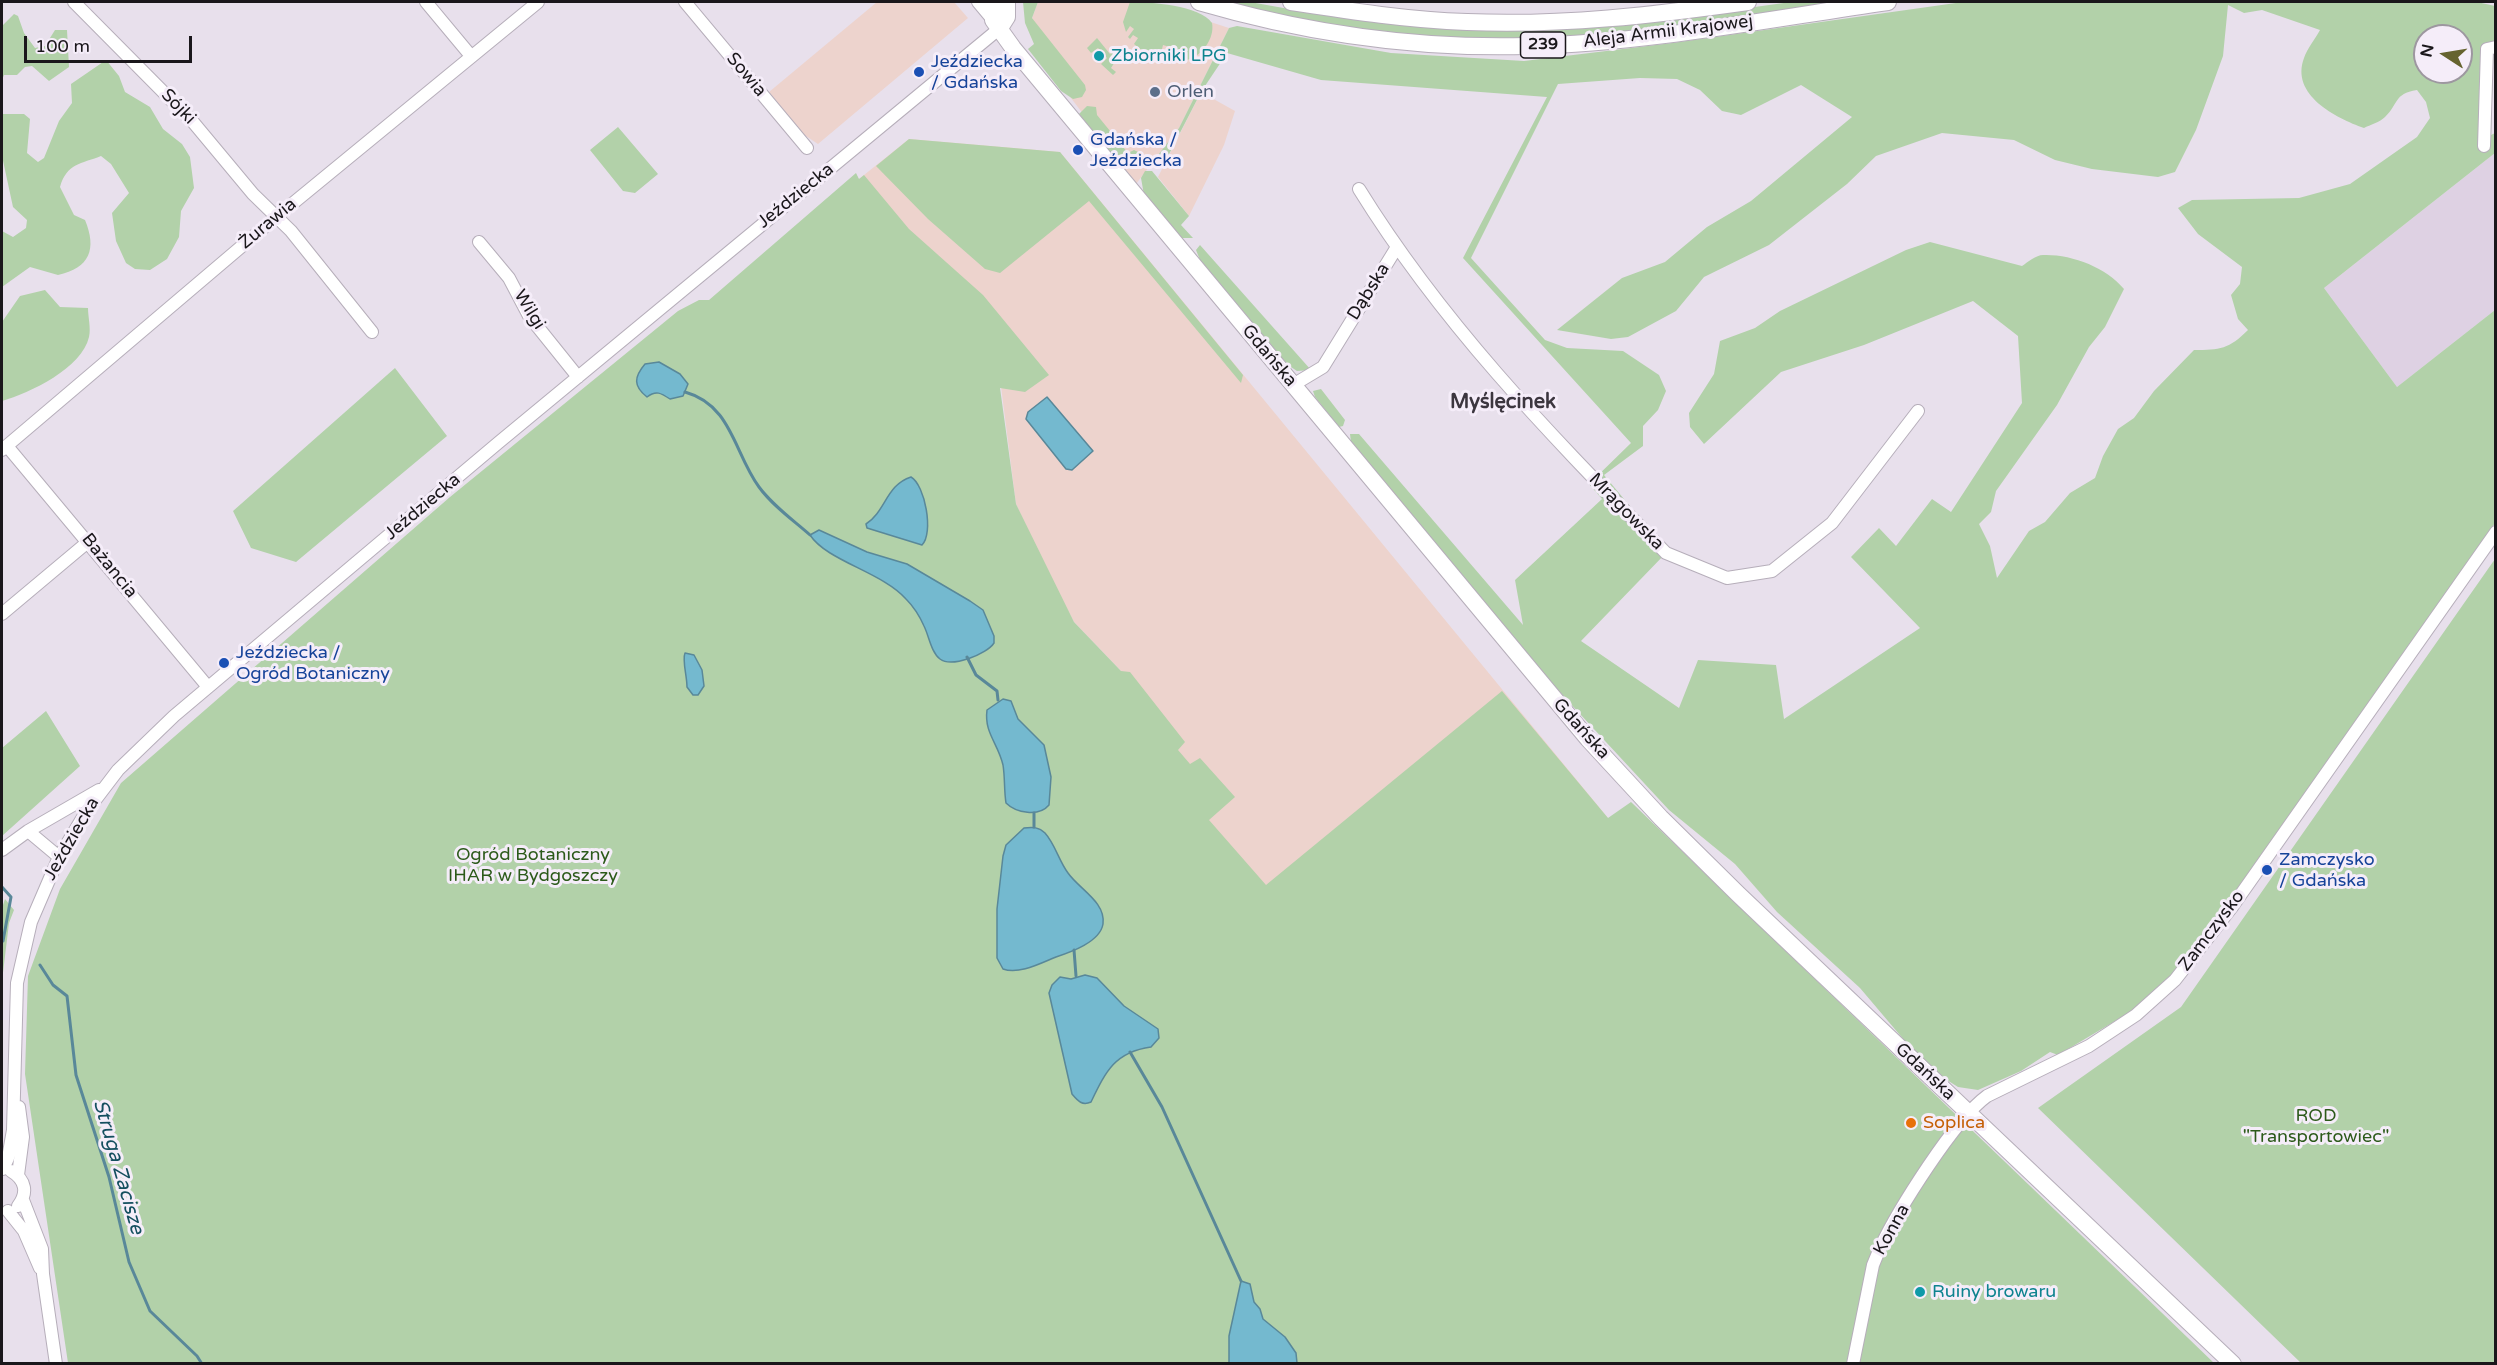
<!DOCTYPE html>
<html>
<head>
<meta charset="utf-8">
<style>
  body { margin:0 }
  #map { position:relative; width:2497px; height:1365px; overflow:hidden; background:#e8e0ec; font-family:"Varela Round",sans-serif }
  canvas { display:block }
  .frame { position:absolute; inset:0; border:3px solid #1a171b; pointer-events:none }
  .north { position:absolute; left:2413px; top:24px; width:60px; height:60px; box-sizing:border-box; background:#f5edf9; border:2px solid #9d97a0; border-radius:50%; rotate:282deg; font-size:16px; font-weight:700; line-height:24px; text-align:center; color:#1a171b }
  .north::after { content:''; display:block; margin:auto; width:21px; height:27px; background:#66632f; clip-path:polygon(50% 0,100% 100%,50% 72%,0 100%) }
  .scale { position:absolute; left:24px; top:36px; width:168px; height:27px; box-sizing:border-box; border:3px solid #1a171b; border-top:0; padding-left:8px; font-size:18px; line-height:21px; white-space:nowrap; color:#1a171b; -webkit-text-stroke:4px #f5edf9; paint-order:stroke }
</style>
</head>
<body>
<div id="map">
<canvas width="2497" height="1365"></canvas>
<div class="frame"></div>
<div class="north">N</div>
<div class="scale">100 m</div>
</div>
<script>
const ctx = document.querySelector('canvas').getContext('2d');
ctx.lineJoin = 'round';
function fill(path, color) { ctx.fillStyle = color; ctx.fill(path, 'evenodd'); }
function strokePath(path, color, width, dash) { ctx.strokeStyle = color; ctx.lineWidth = width; ctx.lineCap = dash ? 'butt' : 'round'; ctx.setLineDash(dash || []); ctx.stroke(path); }
function write(font, color, halo, rows, align = 'center') {
  ctx.font = font + ' "Varela Round",sans-serif'; ctx.lineWidth = 6; ctx.setLineDash([]); ctx.textBaseline = 'middle'; ctx.strokeStyle = halo; ctx.fillStyle = color; for (const [text, x, y, turn = 0] of rows) {
    ctx.save(); ctx.translate(x, y); ctx.rotate((+turn || 0) * Math.PI / 180); ctx.textAlign = isNaN(turn) ? turn : align; if (halo) ctx.strokeText(text, 0, 0); ctx.fillText(text, 0, 0); ctx.restore();
  }
}
const commercial = new Path2D(`
  M877,2h77l14,16 -150,126 -15,-10 -34,-42z
  M1038,2h111l80,26 -50,100 -43,56 -65,-86 -39,-80z
  M1201,92l34,19 -11,34 -35,71 -31,-39z
  M909,139l151,13 548,666 -207,343 -280,-490 -47,-49 -26,-48 -32,-70 -19,-149 -138,-176z`);
const built = new Path2D(`
  M2495,153v157l-98,77 -73,-99z`);
const green = new Path2D(`
  M1023,2h15l-6,16 53,67 1,5 -4,7 -9,2 -12,-8 -33,-42 6,-5 -9,-21z
  M1130,2c20,0 70,3 82,21 3,15 -10,33 -25,37 -7,3 -10,0 -16,0l2,-12 -10,-3 -3,12 -16,-5 -10,-8 4,-6 -5,-3 -3,4 -2,-2 6,-8 -4,-3 -4,6 -3,-10z
  M1220,2h30l67,12 73,9 314,-9 87,-12h57c-126,17 -253,40 -381,37 -84,-2 -165,-20 -247,-37z
  M1963,2h514l18,4 -4,129 4,-2v20l-171,135 73,99 98,-77v213l-293,419 -34,39 -36,30 -74,44 -8,-3 -29,19 -43,19 -20,-3 -19,-12 -29,-28 -50,-59 -83,-76 -42,-48 -66,-54 -139,-150 -179,-218 -1,-8h9l164,191 -8,-45 87,-81 -13,-15 42,-41 -168,-185 84,-161 -226,-17 -94,-27 -26,39 -36,70 -10,-3 24,-31 50,-100 8,-2 154,27 133,8 148,-18zM2228,5l16,8 18,-3 58,20c-5,9 -13,19 -16,28 -14,37 32,60 60,70 6,-3 16,-6 21,-11 14,-13 8,-23 32,-27l9,12 4,16 -13,19 -67,47 -51,14 -107,2 -14,8 20,26 44,33 -2,17 -9,11 7,24 10,11c-19,19 -28,20 -54,20l-40,41 -20,27 -16,11 -15,27 -8,22 -25,15 -25,29 -16,9 -32,47 -7,-32 -11,-22 12,-12 5,-21 61,-86 32,-58 16,-20 19,-38c-18,-22 -53,-35 -81,-34 -7,0 -15,7 -21,11l-92,-24 -24,8 -126,61 -25,17 -35,13 -6,33 -25,39 1,14 14,17 77,-72 83,-27 109,-44 45,35 4,67 -71,109 -19,-13 -36,47 -17,-18 -28,29 69,71 -136,91 -8,-54 -78,-5 -19,48 -98,-67 85,-88 -37,-38 5,-4 -30,-36 39,-29v-20l15,-16 8,-19 -7,-16 -36,-24 -56,-3 -22,-8 -74,-82 87,-174 82,-6 37,1 23,11 22,21 19,4 60,-30 51,32 -101,84 -44,26 -42,35 -43,16 -65,52 54,9 17,-2 48,-26 28,-34 65,-32 78,-61 29,-28 66,-23 72,7 41,20 37,9 66,8 17,-5 21,-42 27,-74zM2425,36h36v36h-36z
  M14,14l4,2 6,17 11,15 10,-2 10,-16h12l2,37 -20,14 -17,-15 -7,1 -8,8h-13l-2,5v-54z
  M1097,38l13,16 6,-4 5,5v7l-5,-2 -5,8 5,4 -3,3 -12,-11 6,-6 -9,-10 -7,5 -4,-5z
  M106,60l13,16 6,16 25,15 13,22 19,15 8,13 4,31 -13,23 -2,26 -12,22 -17,11 -15,-1 -9,-6 -10,-22 -4,-28 17,-20 -18,-29 -10,-8c-20,8 -34,7 -41,31l14,28 11,5c12,29 5,48 -27,55l-28,-8 -28,20v-56l11,6 13,-9 1,-8 -14,-13 -11,-51v-42h22l6,5 -3,34 11,9 6,-4 15,-37 13,-18 -1,-19z
  M1087,106l9,1 1,8 31,38 6,-3 6,3 -3,11 -7,5 -10,-4 -41,-51z
  M618,127l40,47 -23,19 -12,-2 -33,-41z
  M909,139l151,13 183,223 -2,8 -152,-182 -89,72 -15,-4 -57,-50 -52,-53z
  M1145,171h7l37,45 -8,9 12,13h-11l-38,-43 -3,-17z
  M856,173l3,6 5,-4 45,54 74,66 66,80 -24,17 -25,-4 16,116 58,118 47,49 9,1 55,70 -7,8 12,14 10,-6 35,39 -26,23 57,65 236,-194 106,127 23,-16 583,561h-2146l-43,-289 3,-98 32,-87 61,-106 329,-286 228,-186 21,-11h10z
  M1200,245l111,125 -14,1 -9,-6 -88,-105 -4,-10z
  M45,290l15,17 28,1c0,9 3,20 1,29 -7,31 -59,56 -87,64v-79l18,-26z
  M395,368l52,68 -151,126 -45,-14 -18,-37z
  M1321,389l24,31 -2,6 -4,1 -24,-30 -2,-6z
  M2495,559v804h-194l-263,-255 143,-101z
  M46,711l34,55 -78,70v-88z
  M5,899l9,11 -5,13 -7,58v-73z`);
const water = new Path2D(`
  M659,362l21,12 8,10 -5,12 -13,3c-9,-6 -14,-9 -23,-2 -14,-11 -13,-20 -2,-33z
  M1047,397l46,54 -21,19 -6,-1 -40,-50 2,-7z
  M911,477c14,8 23,56 11,68l-55,-17 -1,-4c20,-13 20,-39 45,-47z
  M819,530l48,22 40,12 63,37 13,9 11,26v7c-7,11 -42,25 -54,16 -9,-7 -11,-23 -16,-33 -4,-9 -11,-20 -18,-27 -24,-27 -79,-38 -96,-64z
  M685,653l9,2 8,15 2,16 -6,9h-5l-6,-8c0,-11 -5,-27 -2,-34z
  M1003,699l8,2 7,18 26,26 7,32 -2,28c-10,12 -33,8 -43,-2 -2,-12 -1,-26 -3,-38 -5,-22 -19,-32 -16,-55z
  M1024,828c9,-1 15,-1 21,5 10,11 14,28 23,40 11,16 38,29 35,51 -3,18 -32,28 -47,33 -15,6 -37,18 -53,12l-6,-11v-49l6,-53 3,-11z
  M1085,975l12,3 27,28 34,23 1,9 -8,9c-36,5 -45,24 -60,55 -9,4 -13,-1 -19,-8l-23,-101 3,-8 8,-8 11,2z
  M1241,1281l9,3 4,18 6,7 3,10 22,18 11,16 1,10h-68v-27z`);
const stream = new Path2D(`
  M685,392c47,13 49,61 74,95 14,19 34,33 51,48
  M967,657l9,18 21,16 1,9
  M1034,813v14
  M2,887l9,10 -8,44
  M1074,950l2,26
  M40,965l13,20 14,11 9,79 33,102 20,85 21,49 47,45 5,8
  M1130,1052l32,55 79,174`);
const minor = new Path2D(`
  M74,2l119,120 60,72 38,37 81,101
  M426,2l45,54
  M685,2l122,146
  M978,2l15,18
  M2484,146l3,-97 9,-2
  M1359,189c86,139 194,248 307,364l61,25 45,-7 60,-48 86,-112
  M479,242l30,36 20,38 49,61
  M1293,385l30,-18 74,-120
  M7,446l201,241
  M2,450l273,-232 263,-216
  M2,614l87,-73
  M28,831l31,26
  M2,850l26,-19 71,-41
  M3,1169l5,-11 5,-28 4,-147 14,-61 28,-65 27,-45 32,-42 56,-54 324,-273 502,-415
  M11,1171c15,9 17,22 7,35
  M18,1175l5,-38 -4,-30
  M23,1200l19,49 1,25 13,90
  M8,1211l16,20 16,37
  M1853,1364l20,-99 7,-17c18,-38 74,-128 107,-152l102,-50 47,-31 39,-35 57,-73 264,-375`);
const major = new Path2D(`
  M993,2v18l20,28 575,691 73,79 77,76 495,470
  M1199,2c106,31 217,47 328,44 121,-3 242,-27 361,-44
  M1291,2c59,9 117,18 176,20 95,4 188,-7 281,-20
  M1000,28l7,-11v-15`);
const markers = [
  [1099,56,6,"#0f9aa8"],
  [919,72,6,"#1a4fb4"],
  [1155,92,6,"#5c6f8a"],
  [1078,150,6,"#1a4fb4"],
  [224,663,6,"#1a4fb4"],
  [2267,870,6,"#1a4fb4"],
  [1911,1123,6,"#e8710a"],
  [1920,1292,6,"#0f9aa8"]
];
const shields = [
  [1543,45,45]
];
const shieldNames = [
  ["239",1543,45]
];
const streetNames = [
  ["Aleja Armii Krajowej",1668,32,-7],
  ["Sowia",746,75,50],
  ["Sójki",178,107,46],
  ["Jeździecka",796,196,-39],
  ["Żurawia",268,224,-40],
  ["Dąbska",1369,292,-58],
  ["Wilgi",529,310,58],
  ["Gdańska",1269,356,50],
  ["Jeździecka",423,507,-40],
  ["Mrągowska",1626,512,46],
  ["Bażancia",109,566,51],
  ["Gdańska",1581,729,48],
  ["Jeździecka",72,839,-60],
  ["Zamczysko",2212,931,-53],
  ["Gdańska",1925,1072,43],
  ["Konna",1892,1230,-61]
];
const cultureNames = [
  ["Zbiorniki LPG",1111,56],
  ["Ruiny browaru",1932,1292]
];
const transitNames = [
  ["Jeździecka",931,62],
  ["/ Gdańska",931,83],
  ["Gdańska /",1090,140],
  ["Jeździecka",1090,161],
  ["Jeździecka /",236,653],
  ["Ogród Botaniczny",236,674],
  ["Zamczysko",2279,860],
  ["/ Gdańska",2279,881]
];
const serviceNames = [
  ["Orlen",1167,92]
];
const parkNames = [
  ["Ogród Botaniczny",533,855],
  ["IHAR w Bydgoszczy",533,876],
  ["ROD",2316,1116],
  ["\"Transportowiec\"",2316,1137]
];
const foodNames = [
  ["Soplica",1923,1123]
];
const neighbourhoodNames = [
  ["Myślęcinek",1503,403]
];
const waterNames = [
  ["Struga Zacisze",118,1167,74]
];
fill(commercial, '#edd3cd');
fill(built, '#ded1e3');
fill(green, '#b2d1a9');
fill(water, '#74b9cf');
strokePath(water, '#598899', 1.5);
strokePath(stream, '#598899', 3);
strokePath(minor, '#b6aeba', 14);
strokePath(major, '#b6aeba', 18);
strokePath(minor, '#fff', 12);
strokePath(major, '#fff', 16);
for (const [x, y, r, color] of markers) { const dot = new Path2D(); dot.arc(x, y, r, 0, 2 * Math.PI); ctx.fillStyle = color; ctx.fill(dot); strokePath(dot, '#f5edf9', 2); }
for (const [x, y, w] of shields) { const box = new Path2D(); box.roundRect(x - w / 2, y - 13, w, 26, 4.5); ctx.fillStyle = '#f5edf9'; ctx.fill(box); strokePath(box, '#1a171b', 1.5); }
write('bold 16px', '#1a171b', null, shieldNames);
write('18px', '#1a171b', '#f5edf9', streetNames);
write('18px', '#0d838f', '#f5edf9', cultureNames, 'left');
write('18px', '#164399', '#f5edf9', transitNames, 'left');
write('18px', '#4e5e75', '#f5edf9', serviceNames, 'left');
write('18px', '#2c5a1a', '#f5edf9', parkNames);
write('18px', '#c56008', '#f5edf9', foodNames, 'left');
write('bold 20px', '#3c363f', '#f5edf9', neighbourhoodNames);
write('italic 20px', '#144f5f', '#f5edf9', waterNames);
</script>
</body>
</html>
